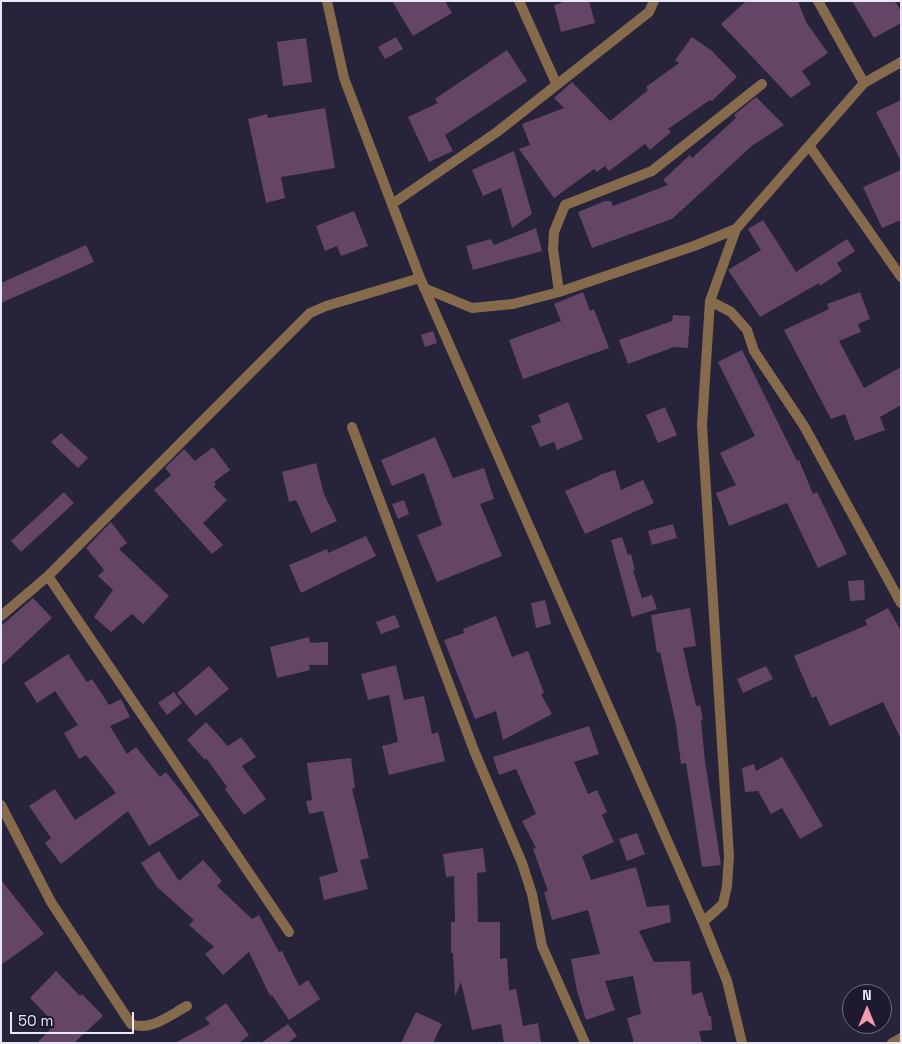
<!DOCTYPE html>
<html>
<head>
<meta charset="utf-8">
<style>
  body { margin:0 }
  #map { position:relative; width:902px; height:1044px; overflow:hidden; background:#26233a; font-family:"Space Grotesk",sans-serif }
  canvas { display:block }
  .frame { position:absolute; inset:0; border:2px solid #e8e7f6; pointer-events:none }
  .north { position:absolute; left:842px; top:984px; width:50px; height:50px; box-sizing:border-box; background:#1d1a30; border:1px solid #6e6c7f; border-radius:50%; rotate:0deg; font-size:14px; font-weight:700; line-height:20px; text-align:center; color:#e8e7f6 }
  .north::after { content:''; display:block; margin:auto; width:18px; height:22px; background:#f39aab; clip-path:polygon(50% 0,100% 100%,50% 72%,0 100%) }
  .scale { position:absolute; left:10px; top:1012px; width:124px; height:22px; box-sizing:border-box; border:2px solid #e8e7f6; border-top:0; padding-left:6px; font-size:15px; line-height:18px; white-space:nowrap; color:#e8e7f6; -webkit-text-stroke:4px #1d1a30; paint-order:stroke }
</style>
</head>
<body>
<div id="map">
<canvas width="902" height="1044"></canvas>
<div class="frame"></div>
<div class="north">N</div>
<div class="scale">50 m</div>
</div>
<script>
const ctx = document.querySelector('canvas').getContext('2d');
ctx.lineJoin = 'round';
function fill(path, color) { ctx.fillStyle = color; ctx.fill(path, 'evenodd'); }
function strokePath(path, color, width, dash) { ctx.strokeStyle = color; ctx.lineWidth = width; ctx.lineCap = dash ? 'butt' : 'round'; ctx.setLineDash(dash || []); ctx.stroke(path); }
const building = new Path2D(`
  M392,1h53l7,12 -39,23z
  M567,1h22l6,22 -34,9 -7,-27z
  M746,1h52l8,21 22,31 -26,18 9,13 -20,14 -70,-74z
  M852,1h43l6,10v12l-27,15z
  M396,37l7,12 -18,10 -7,-12z
  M692,37l20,14 25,26 -25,24 -2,-1 -42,29 3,3 -21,18 -5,-6 -36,27 -4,-5 -8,6 -3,-3 -40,29 -35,-49 11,-4 -8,-21 42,-16 -10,-10 18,-16 38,39 38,-31 -2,-3 33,-24 -4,-3z
  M306,38l6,44 -29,4 -6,-44z
  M507,50l20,31 -82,54 8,16 -24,11 -21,-45 30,-14 -3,-4z
  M756,97l28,28 -31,20 -81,74 -80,29 -14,-36 27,-11h6l2,5 55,-21 -5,-5 27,-25 2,3 44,-40 -2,-3z
  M901,100v61l-25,-49z
  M325,108l10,60 -54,9 4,21 -19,5 -18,-84 19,-5 1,4z
  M514,151l18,63 -20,14 -11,-40 -18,8 -11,-26z
  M901,170v50l-19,8 -19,-41z
  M354,211l14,35 -27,10 -4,-10 -12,5 -9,-25z
  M763,220l33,52 51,-33 8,12 -18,12 5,8 -22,15 -1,-3 -59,34 -32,-47 33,-20 -13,-21z
  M536,228l6,23 -69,19 -7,-24 25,-7 3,6z
  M86,245l8,17 -93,41v-20z
  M583,292l7,19 4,-2 15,39 -86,31 -14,-39 52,-19 -7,-17z
  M860,292l10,27 -12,5 3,8 -22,9 25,47 37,-21v38l-21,12 5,13 -30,11 -10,-27 -14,5 -47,-89 45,-21 -2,-5z
  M673,315l17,1 -2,32 -14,-1 -46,17 -9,-24 53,-19z
  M433,331l4,12 -12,4 -4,-12z
  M742,350l55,111 2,-1 14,34 4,-2 30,62 -29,14 -31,-65 -58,23 -13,-33 20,-8 -16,-32 35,-17 -37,-74z
  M568,402l15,37 -26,11 -3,-8 -14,5 -9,-21 10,-4 -3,-7z
  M665,407l12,28 -19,8 -12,-28z
  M61,433l27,25 -10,10 -27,-26z
  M435,437l18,41 31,-10 10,31 -14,5 22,52 -65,26 -20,-47 25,-10 -18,-52 -32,13 -11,-26z
  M213,447l17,23 -16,12 2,2 -2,3 13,13 -24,23 20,22 -11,9 -58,-64 17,-15 -6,-7 19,-19 11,12z
  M316,463l8,31 13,27 -26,12 -15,-33 -7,2 -7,-30z
  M615,470l6,20 22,-10 11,23 -69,31 -20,-43 34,-15v-1z
  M64,492l10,11 -53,49 -10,-11z
  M404,500l5,14 -11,5 -6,-15z
  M111,522l16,21 -8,6 50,47 -26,28 -11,-10 -21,18 -17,-15 19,-27 -15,-14 6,-6 -18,-22z
  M673,524l4,14 -25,7 -4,-14z
  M366,536l10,20 -75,37 -12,-28 38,-16 1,4z
  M622,537l6,18 3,-1 4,16 -2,1 9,27 10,-3 5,14 -25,8 -21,-77z
  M864,580l1,20 -15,1 -2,-20z
  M33,598l19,20 -51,48v-40z
  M545,600l6,24 -15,4 -5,-25z
  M690,608l6,38 -13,2 13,58 4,-1 3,14 -2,1 4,41 16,104 -19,2 -16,-104 -5,1 -5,-39 -16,-73 -3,1 -6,-38z
  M888,608l13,23v108l-18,-37 -53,24 -14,-30 -4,2 -18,-42 73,-31 -2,-5z
  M395,615l5,12 -19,7 -5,-12z
  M496,616l16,41 16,-6 16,42 -3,1 11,20 -49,26 -7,-29 -21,8 -31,-79 20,-7 -1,-4z
  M309,637l1,6 18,-1v23h-19l1,5 -33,8 -7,-31z
  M68,654l19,28 5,-3 17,26 12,-6 9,18 -20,9 17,28 9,-7 24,30 6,-5 34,43 -51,31 -21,-35 -67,53 -16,-21 6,-5 -22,-32 26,-17 20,31 41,-27 -30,-38 -7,4 -15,-26 14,-8 -23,-34 -18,12 -13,-20z
  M396,665l8,35 20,-4 8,38 6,-2 7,29 -56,14 -7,-29 16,-4 -9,-47 -21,5 -7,-26z
  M209,666l20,23 -33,27 -19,-23z
  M766,666l7,13 -30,14 -6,-14z
  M174,692l8,11 -15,12 -9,-12z
  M206,722l22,24 13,-9 15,20 -14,9 24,33 -22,16 -19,-26 2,-2 -21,-29 -1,2 -18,-20z
  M589,726l10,28 -25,8 14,32 9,-4 10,22 -5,3 12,27 -32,14 9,24 45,-13 11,40 22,-2 2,17 -32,9 15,31 36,-1 2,34 10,-3 7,24h2l1,14 -13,1 3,12h-68l-7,-25 14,-4 -8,-38 -28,5 10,29 -29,10 -9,-29 -6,-32 29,-5 -12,-44 -36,10 -8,-28 4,-1 -15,-42 3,-1 -14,-27 14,-7 -20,-45 -17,6 -6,-18z
  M782,757l41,69 -23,13 -18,-31 -11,6 -13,-23 -13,1 -3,-24 12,-4 2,7z
  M351,758l4,30 -3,1 17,69 -9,2 8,29 -44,11 -5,-23 19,-5 -15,-61 -14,3 -3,-13 6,-1 -5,-37z
  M637,833l8,21 -18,7 -8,-22z
  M483,848l3,24 -9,1 1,49h22v37l7,-1 2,32 7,-1 7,37 15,-3 3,20h-37l-3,-19 -29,6 -11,-48 -6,14 -2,-43h-2v-31h4l-1,-46 -8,1 -3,-23z
  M159,851l20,30 24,-21 19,21 -5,5 35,33 7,-4 20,37 3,-1 17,35 9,-6 12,19 -31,21 -17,-25 -2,1 -21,-44 -26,23 -18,-21 9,-7 -25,-22 5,-5 -37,-33 -16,-24z
  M1,880l43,54 -43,31z
  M56,971l24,25 2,-2 21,22 -29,27h-37l18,-19 -25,-26z
  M226,1003l23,32 -10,8h-64l35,-19 -5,-6z
  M416,1012l26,12 -9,19h-32z
  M288,1024l9,12 -9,7h-27z`);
const street = new Path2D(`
  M327,1l17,77 76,200 283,644 24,59 15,62
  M519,1l37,82
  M818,1l46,82
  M810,147l91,130
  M392,204l105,-72 152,-120 5,-11
  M424,288l48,20 41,-4 46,-12 135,-46 42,-17 128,-146 37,-21
  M559,292l-6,-43 1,-17 11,-27 87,-34 110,-87
  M710,301l21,11 16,18 7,21 50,75 97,177
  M352,427l123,326 47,110 10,31 10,52 43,97
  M48,576l241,356
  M1,616l47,-40 262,-263 16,-7 94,-28
  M1,805l50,97 80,122c19,8 39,-9 56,-18
  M703,922l20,-18 4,-18 2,-30 -27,-431 8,-124 26,-72
  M892,1043l9,-5`);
fill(building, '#644565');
strokePath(street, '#866a4c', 10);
</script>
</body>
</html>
